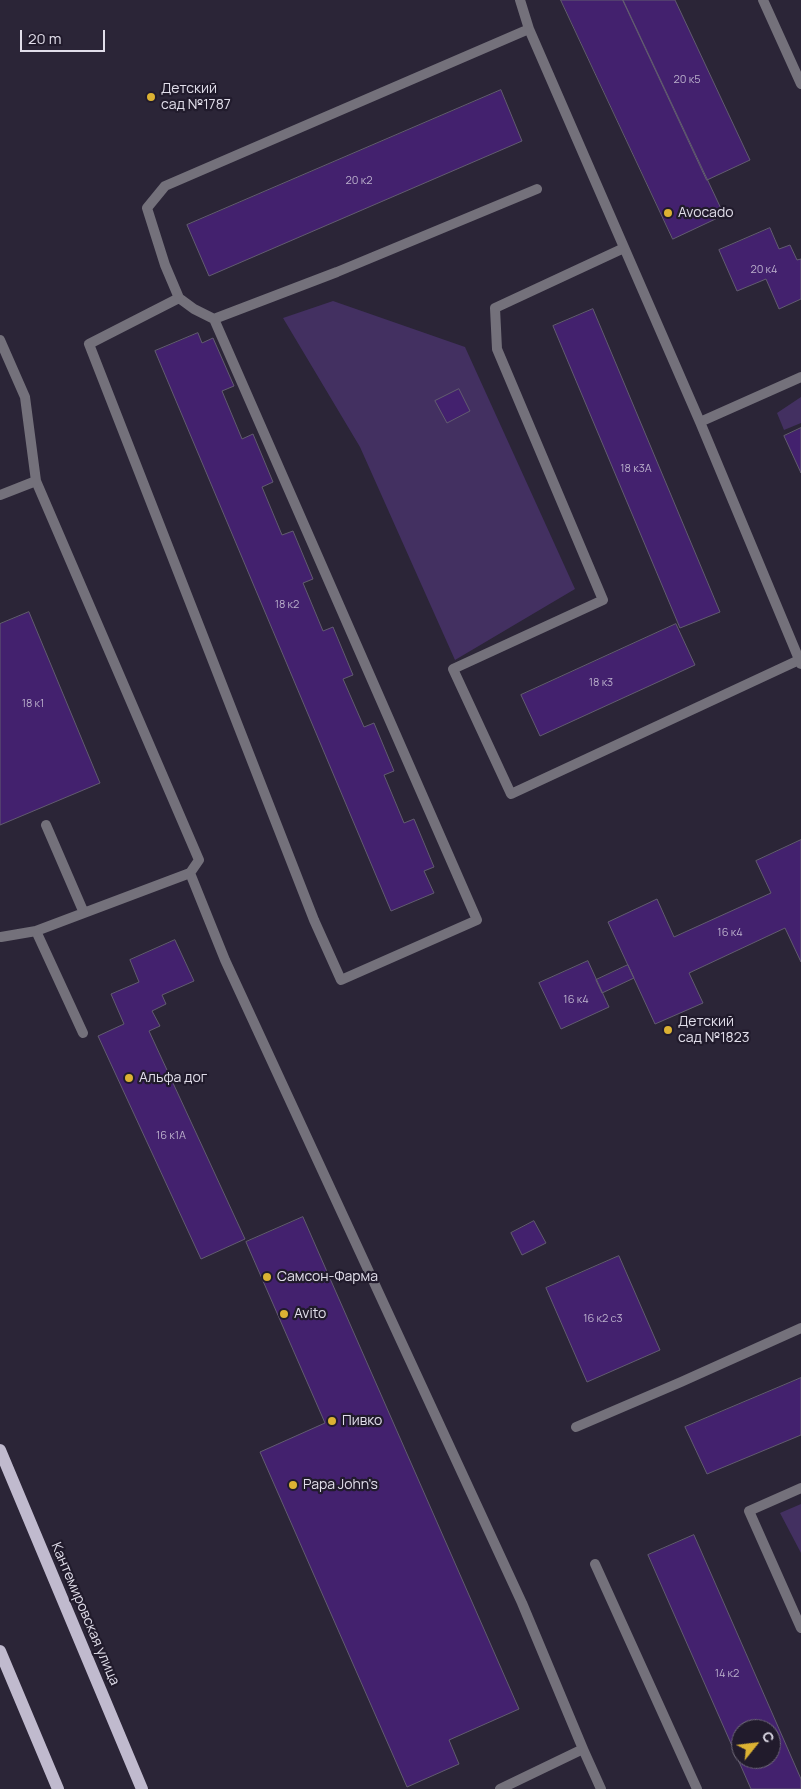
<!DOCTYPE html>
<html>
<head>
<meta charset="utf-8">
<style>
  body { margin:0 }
  #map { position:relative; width:801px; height:1789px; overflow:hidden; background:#2b2537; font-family:Manrope,sans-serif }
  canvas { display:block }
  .north { position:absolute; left:731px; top:1719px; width:50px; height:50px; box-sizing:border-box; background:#211b2c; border:1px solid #6e6978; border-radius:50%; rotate:61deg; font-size:14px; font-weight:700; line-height:20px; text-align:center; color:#e1deea }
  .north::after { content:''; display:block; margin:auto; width:18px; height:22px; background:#dcb233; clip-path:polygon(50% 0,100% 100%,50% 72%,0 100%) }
  .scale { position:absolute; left:20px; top:30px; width:85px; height:22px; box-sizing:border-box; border:2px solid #e1deea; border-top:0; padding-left:6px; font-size:15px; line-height:18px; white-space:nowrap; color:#e1deea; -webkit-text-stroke:4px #211b2c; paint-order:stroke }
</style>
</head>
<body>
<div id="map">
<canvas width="801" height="1789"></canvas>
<div class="north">С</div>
<div class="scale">20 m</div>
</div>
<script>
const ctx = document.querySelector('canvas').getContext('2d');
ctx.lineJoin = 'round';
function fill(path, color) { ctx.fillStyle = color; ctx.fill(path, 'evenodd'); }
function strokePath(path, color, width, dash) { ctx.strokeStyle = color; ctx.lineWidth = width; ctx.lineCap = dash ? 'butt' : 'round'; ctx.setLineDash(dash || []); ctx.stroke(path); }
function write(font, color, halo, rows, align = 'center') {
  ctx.font = font + ' Manrope,sans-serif'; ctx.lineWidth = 4.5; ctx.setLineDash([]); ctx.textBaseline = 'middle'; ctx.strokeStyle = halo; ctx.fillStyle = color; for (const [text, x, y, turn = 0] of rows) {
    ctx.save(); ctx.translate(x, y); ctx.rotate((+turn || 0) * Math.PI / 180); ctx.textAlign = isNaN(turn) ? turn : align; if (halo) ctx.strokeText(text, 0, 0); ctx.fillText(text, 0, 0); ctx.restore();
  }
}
const green = new Path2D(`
  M333,301l132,46 110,242 -120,71 -95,-213 -77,-129z
  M801,397v26l-17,7 -7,-17z
  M801,1504v49l-21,-40z`);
const building = new Path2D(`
  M561,0h62l101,215 -51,24z
  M623,0h52l75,160 -43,20z
  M501,90l21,51 -313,135 -22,-51z
  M770,228l9,21 11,-4 7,15 4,-1v40l-22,10 -13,-30 -29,12 -18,-41z
  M593,309l127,303 -40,16 -127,-302z
  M198,333l4,10 11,-5 21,48 -12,5 20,48 11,-5 20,48 -11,5 20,48 11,-4 20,48 -10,4 20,48 10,-4 20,48 -10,4 21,48 10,-4 20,48 -10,4 20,48 10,-4 20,48 -10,4 10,22 -43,18 -236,-560z
  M459,389l11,22 -23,12 -12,-22z
  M801,428v45l-17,-37z
  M29,612l71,171 -100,42v-201z
  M676,624l19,41 -155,71 -19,-41z
  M801,840v122l-16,-34 -96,45 14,30 -48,21 -47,-102 49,-23 17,38 97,-44 -15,-32z
  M175,940l19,41 -32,14 4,9 -14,7 8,15 -11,5 96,208 -44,20 -103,-223 26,-12 -13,-30 28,-12 -9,-22z
  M588,961l21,46 -48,22 -22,-46z
  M628,965l6,13 -32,15 -6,-13z
  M303,1217l216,492 -70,31 10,24 -52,23 -147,-335 65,-29 -79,-181z
  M534,1221l12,22 -24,12 -11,-22z
  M619,1256l41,94 -73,32 -41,-94z
  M801,1378v57l-94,39 -22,-47z
  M694,1535l107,244v10h-50l-103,-234zM741,1729h30v30h-30z`);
const lane = new Path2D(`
  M520,0l9,29 171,393 101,242
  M763,0l38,84
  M529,29l-364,157 -18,22 18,57 14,33 15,11 20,10 123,-47 200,-83
  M624,248l-129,60 2,41 106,251 -150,69 58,125 288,-134
  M179,298l-90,46 225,576 27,60 136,-60 -263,-601
  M0,340l25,57 11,84 -36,14
  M700,422l101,-45
  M36,481l163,379 -9,13
  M46,825l38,88
  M36,931l47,102
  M1,937l35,-6 154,-58 35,87 297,643 61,146 -83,40
  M576,1427l105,-45 120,-54
  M801,1488l-52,23 52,117
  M595,1564l102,225
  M583,1749l18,40`);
const primary = new Path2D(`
  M0,1450l142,339
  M0,1651l58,138`);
const markers = [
  [151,97,5,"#dcb233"],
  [668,213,5,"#dcb233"],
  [668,1030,5,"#dcb233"],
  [129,1078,5,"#dcb233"],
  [267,1277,5,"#dcb233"],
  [284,1314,5,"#dcb233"],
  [332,1421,5,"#dcb233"],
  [293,1485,5,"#dcb233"]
];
const numberNames = [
  ["20 к5",687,80],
  ["20 к2",359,181],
  ["20 к4",764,270],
  ["18 к3А",636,469],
  ["18 к2",287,605],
  ["18 к3",601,683],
  ["18 к1",33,704],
  ["16 к4",730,933],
  ["16 к4",576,1000],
  ["16 к1А",171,1136],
  ["16 к2 с3",603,1319],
  ["14 к2",727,1674]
];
const poiNames = [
  ["Детский",161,89],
  ["сад №1787",161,105],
  ["Avocado",678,213],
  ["Детский",678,1022],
  ["сад №1823",678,1038],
  ["Альфа дог",139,1078],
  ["Самсон-Фарма",277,1277],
  ["Avito",294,1314],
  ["Пивко",342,1421],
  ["Papa John's",303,1485]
];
const streetNames = [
  ["Кантемировская улица",85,1614,67]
];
fill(green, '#433061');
fill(building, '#43216e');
strokePath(building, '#625c70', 1);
strokePath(lane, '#74717b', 10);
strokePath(primary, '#c0bace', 12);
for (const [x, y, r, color] of markers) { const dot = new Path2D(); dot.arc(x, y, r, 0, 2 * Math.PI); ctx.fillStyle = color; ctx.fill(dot); strokePath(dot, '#211b2c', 2); }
write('11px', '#baafcb', null, numberNames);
write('14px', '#e1deea', '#211b2c', poiNames, 'left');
write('14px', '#e1deea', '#211b2c', streetNames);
</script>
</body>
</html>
